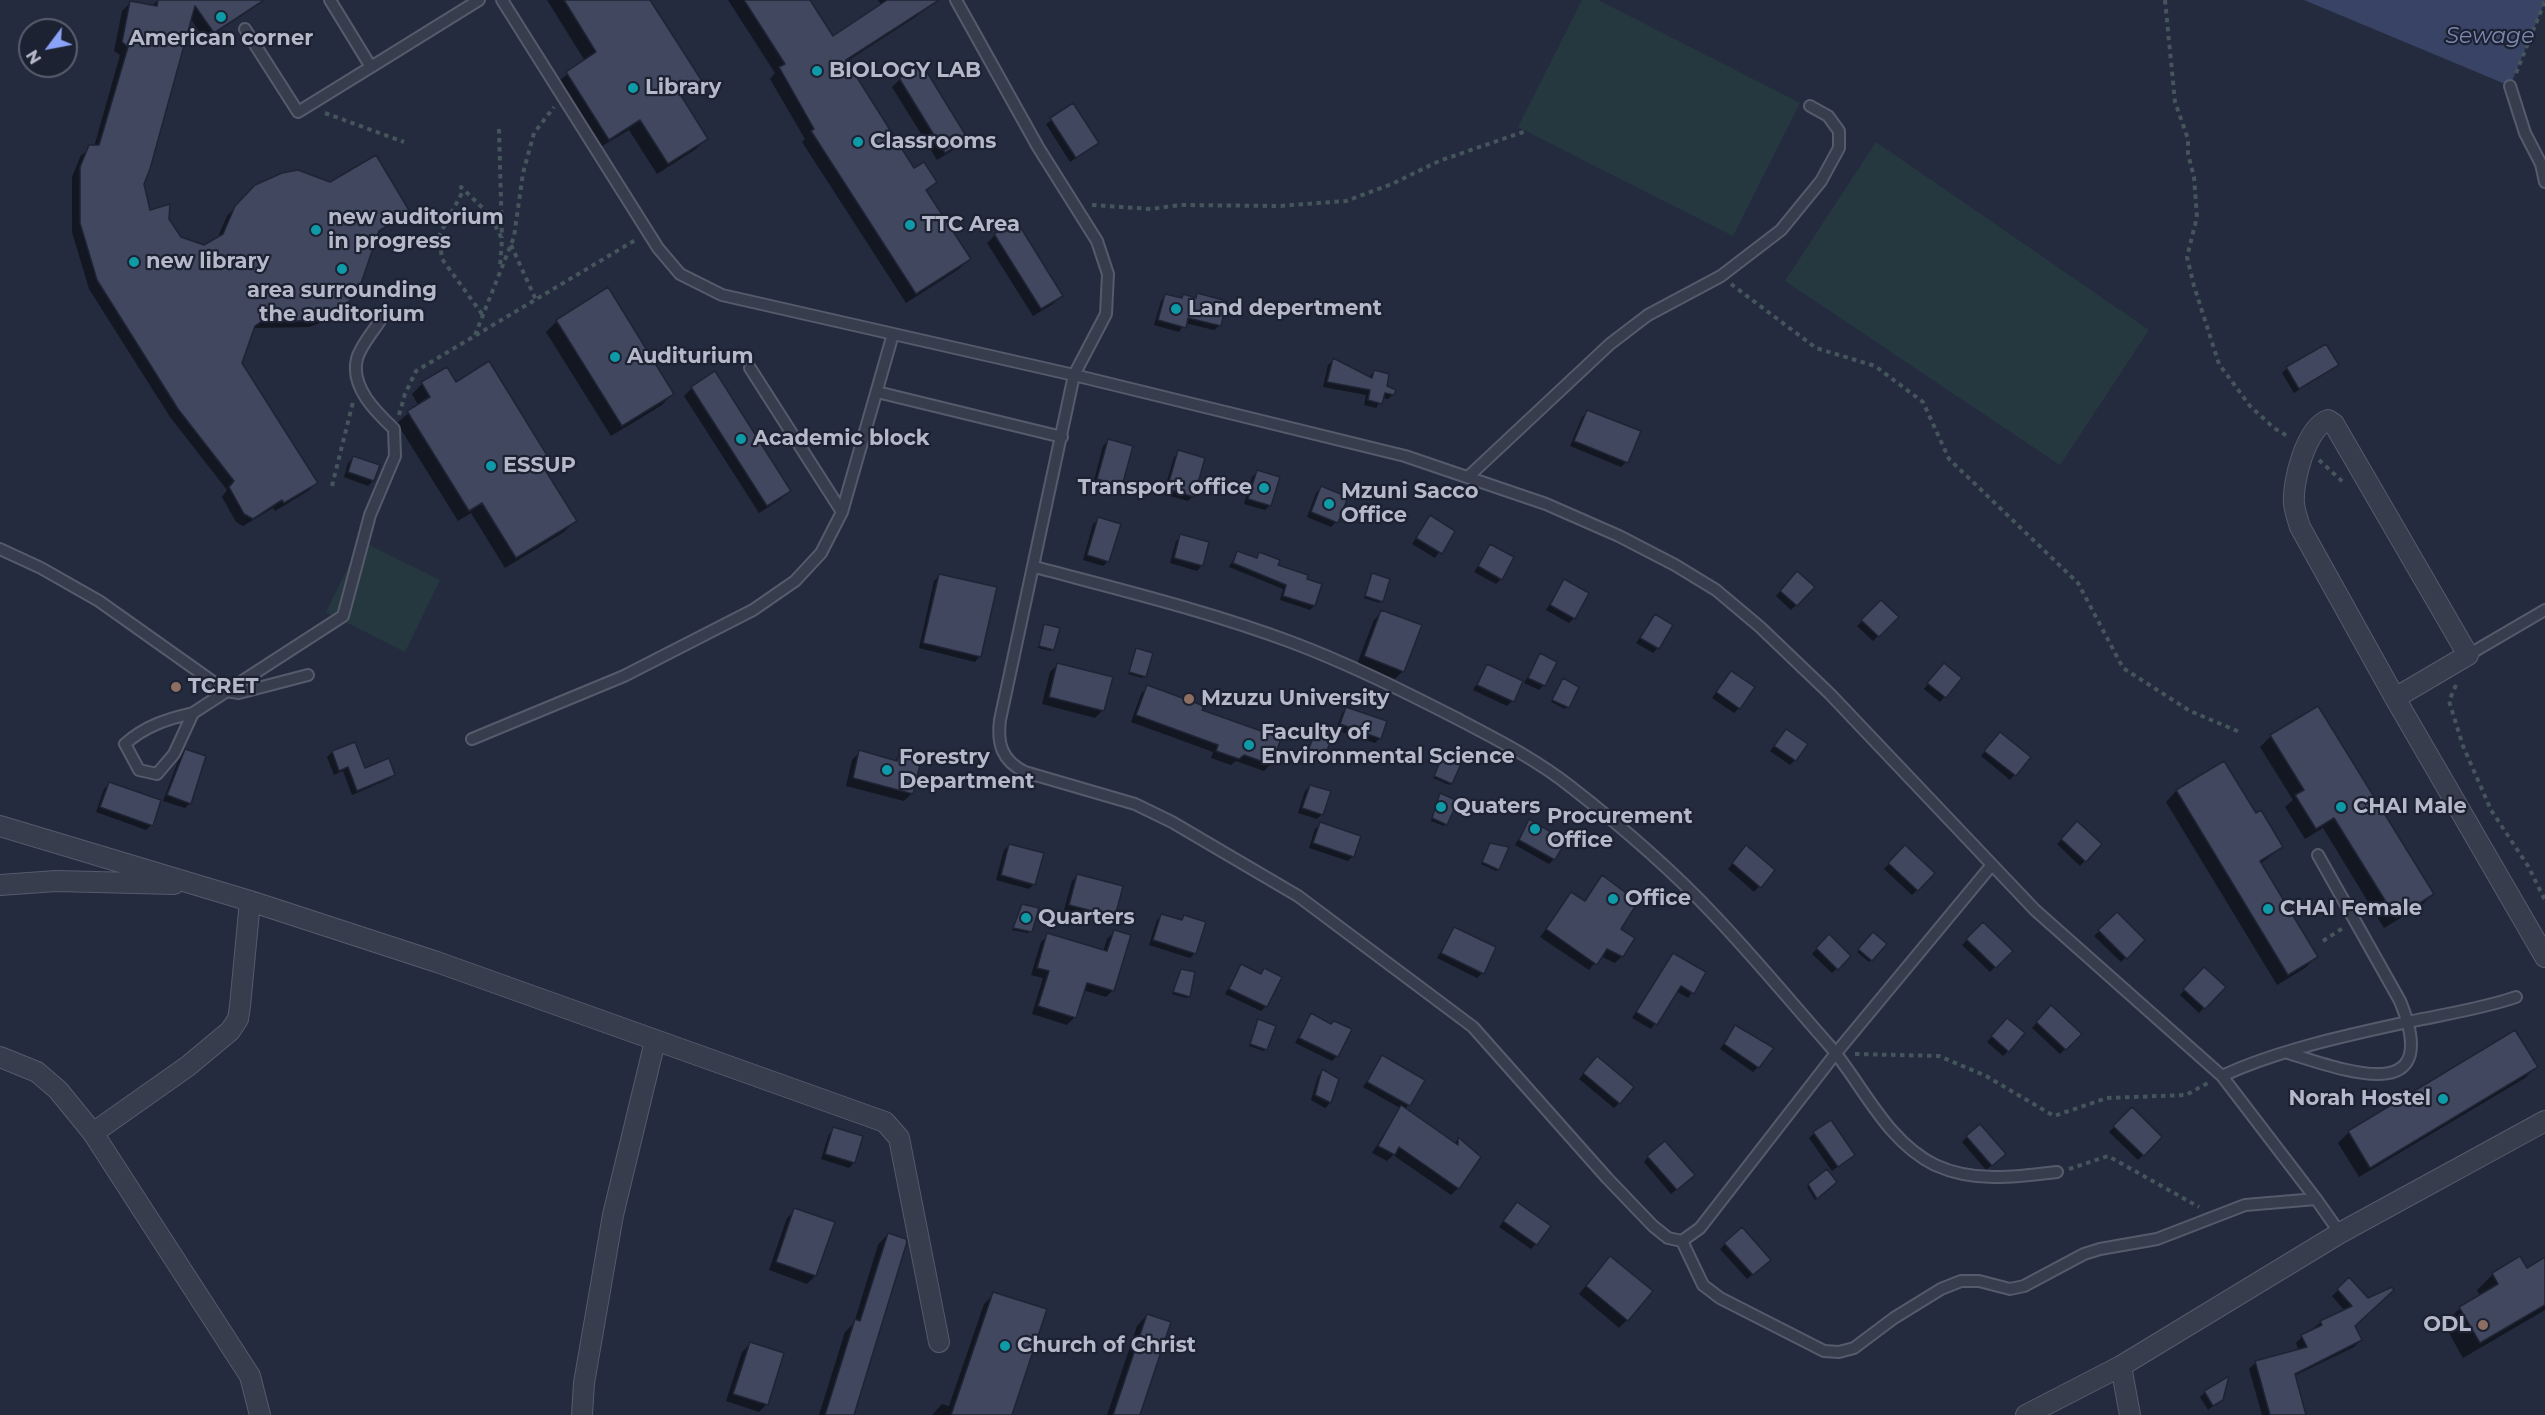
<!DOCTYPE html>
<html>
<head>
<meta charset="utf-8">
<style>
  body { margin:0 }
  #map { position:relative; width:2545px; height:1415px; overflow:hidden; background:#242b3e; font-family:Montserrat,sans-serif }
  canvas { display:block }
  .north { position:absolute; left:18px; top:18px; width:60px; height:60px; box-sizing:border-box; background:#1d2233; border:2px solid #595e6f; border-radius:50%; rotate:238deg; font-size:16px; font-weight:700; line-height:24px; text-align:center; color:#b4b8c9 }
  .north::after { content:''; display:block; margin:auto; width:21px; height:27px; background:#8aa2f7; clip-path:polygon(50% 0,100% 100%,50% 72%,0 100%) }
</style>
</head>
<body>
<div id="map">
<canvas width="2545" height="1415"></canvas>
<div class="north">N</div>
</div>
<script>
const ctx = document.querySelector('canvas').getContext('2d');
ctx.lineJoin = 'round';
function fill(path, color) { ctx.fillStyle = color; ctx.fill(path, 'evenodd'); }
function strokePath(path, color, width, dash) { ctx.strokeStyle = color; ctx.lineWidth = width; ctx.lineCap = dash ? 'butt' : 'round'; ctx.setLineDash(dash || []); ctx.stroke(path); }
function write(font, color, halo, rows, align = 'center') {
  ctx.font = font + ' Montserrat,sans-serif'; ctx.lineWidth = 4.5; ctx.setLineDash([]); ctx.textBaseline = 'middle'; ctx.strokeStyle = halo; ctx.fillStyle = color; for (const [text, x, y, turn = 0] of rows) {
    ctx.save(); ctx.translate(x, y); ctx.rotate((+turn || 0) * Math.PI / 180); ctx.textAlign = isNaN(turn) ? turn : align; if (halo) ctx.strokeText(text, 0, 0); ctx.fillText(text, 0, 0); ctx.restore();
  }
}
const green = new Path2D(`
  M1582,0h16l202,103 -67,133 -215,-109z
  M1876,142l273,188 -89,135 -275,-184z
  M361,541l79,39 -35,72 -79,-40z`);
const water = new Path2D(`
  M2304,0h241v1l-35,85z`);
const shadow = new Path2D(`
  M158,0h107l-60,40 -15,-22 -48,165 6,29 20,8 12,19 24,8 13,-8 10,-23 29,-30 152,25 -31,23 -30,69 -22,18 -16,6 -56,1 -13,35 76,120 -8,8 -33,20 -2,-3 -30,18 -7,-4 -14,-25 5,-7 -57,-73 -81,-128 -17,-57v-55l9,-22 13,-8 26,-92 -6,-4 8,-40 8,-8 22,3z
  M547,0h102l51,81 -20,16 26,41 -10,11 -39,25 -28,-44 -32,19 -41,-66 29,-22z
  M728,0h81l24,38 49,-32 -4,-6h45l4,6 -10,10 -71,46 67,108 22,12 -10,10 44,67 -10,10 -53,34 -104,-161 3,-3 -35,-60 5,-6z
  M900,79l66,60 -8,8 -21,13 -45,-73z
  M1073,105l24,38 -27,19 -24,-38z
  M995,235l66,61 -8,8 -20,12 -46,-73z
  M1183,295l11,4 4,-4 22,30 -6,5 -29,-7 -6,9 -25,-7 7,-24 5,-5 13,3z
  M557,321l115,73 -10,11 -51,31 -65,-104z
  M1333,360l35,18 6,-6 19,22 -5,5 -6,-1 -6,10 -12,-3 2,-10 -43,-8 5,-22z
  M2337,365l-43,28 -12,-20 5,-5z
  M422,384h34l92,76 -7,6 34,55 -11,11 -59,36 -34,-55 -13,8 -61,-98 21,-18 -6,-11z
  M692,388l97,103 -8,8 -22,14 -75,-117z
  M1587,412l39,50 -5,5 -51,-21 12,-29z
  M1108,441l13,44 -5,5 -23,-6 10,-38z
  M1179,452l14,44 -5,5 -25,-7 11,-37z
  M353,458l25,8 -5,15 -5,5 -24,-9 4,-14z
  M1257,472l13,33 -5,5 -21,-6 8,-27z
  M1321,488l15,34 -5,5 -24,-10 9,-24z
  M1430,517l23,14 -18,27 -23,-14z
  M1099,519l9,42 -5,5 -20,-6 10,-36z
  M1181,536l21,29 -5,6 -27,-8 6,-22z
  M1491,546l10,33 -5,5 -22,-12z
  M1237,553l18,6 4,-5 46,26 9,26 -4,4 -30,-10 3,-11 -54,-22z
  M1372,575l9,26 -2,2 -15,-5z
  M939,576l41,80 -5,6 -56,-14 15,-67z
  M1792,578l4,27 -5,5 -15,-14z
  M1564,581l10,37 -5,5 -23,-13z
  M1881,602l16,15 -24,24 -16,-15z
  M1382,612l21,59 -8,8 -38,-15 17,-44z
  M1655,615l3,33 -5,5 -17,-10z
  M1045,626l8,23 -2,2 -13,-3z
  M1136,650l9,26 -3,2 -14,-4z
  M1541,655l3,30 -5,5 -15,-7z
  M1058,664l45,46 -8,8 -53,-14 8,-32z
  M1487,666l25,35 -5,5 -34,-16z
  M1939,670l21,8 -20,24 -16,-13z
  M1731,672l8,36 -5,5 -22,-15z
  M1563,680l4,27 -2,2 -14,-7z
  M1147,687l54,24 70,53 -7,7 -28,-10 -5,4 -20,-7 2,-6 -82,-30 10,-28z
  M1347,708l33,30 -5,5 -39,-13 6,-17z
  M1318,729l5,27 -2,3 -14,-6z
  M1786,731l9,29 -5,5 -20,-14z
  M2271,736l161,158 -10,11 -38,23 -61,-100 -18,11 -20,-32 8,-7 -33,-53z
  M1995,738l34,19 -19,23 -29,-24z
  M355,744l9,26 30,4 -5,5 -37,16 -9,-24 -9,4 -7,-18 5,-5z
  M185,751l5,52 -5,5 -22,-7 17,-45z
  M860,752l33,10 7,-7 12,38 -8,8 -58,-15 6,-26z
  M1443,757l8,26 -2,2 -16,-7z
  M2223,763l32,53 27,31 -22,17 56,93 -11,11 -28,17 -111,-183 10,-11z
  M109,784l42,41 -5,5 -50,-18 8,-23z
  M1310,786l12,28 -5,5 -19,-6 7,-22z
  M1440,795l6,29 -2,2 -13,-5z
  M1529,821l25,38 -5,5 -34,-19z
  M2077,823l23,21 -20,22 -23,-22z
  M1320,824l33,32 -5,5 -39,-13 6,-19z
  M1491,844l7,25 -2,2 -15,-7z
  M1009,845l25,39 -5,5 -33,-9 8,-30z
  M1905,847l28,26 -21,22 -28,-26z
  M1741,852l32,19 -19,21 -26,-23z
  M1077,876l36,40 -5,5 -44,-11 8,-29z
  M1602,877l17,52 3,27 -7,7 -15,-7 -11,14 -49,-33 32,-43 11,8z
  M1023,906l7,25 -2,2 -16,-3z
  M2117,914l26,26 -22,22 -27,-26z
  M1162,915l18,6 4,-4 11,36 -5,5 -41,-13 8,-25z
  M1983,924l27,27 -20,21 -28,-27z
  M1454,929l28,44 -5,5 -40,-20z
  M1114,932l-1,58 -7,7 -23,-7 -9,28 -7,7 -35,-11 11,-36 -12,-3 10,-33 7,-7 55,17 4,-13z
  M1873,934l12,10 -16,18 -12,-10z
  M1829,936l20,20 -17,17 -20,-19z
  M1673,955l31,18 -16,25 -12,-7 -25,38 -19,-11z
  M1241,966l18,9 5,-5 2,36 -5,5 -36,-17z
  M2204,969l19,18 -24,26 -19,-18z
  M1181,971l8,25 -2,2 -15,-4z
  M2051,1007l29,27 -20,20 -28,-26z
  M1311,1015l26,41 -5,5 -37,-18z
  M2007,1020l1,31 -5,5 -16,-14z
  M1258,1021l8,28 -2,2 -15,-5z
  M1735,1027l23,40 -5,5 -33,-23z
  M1382,1057l41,23 -18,30 49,34 4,-5v49l-7,7 -58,-40 -6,6 -15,-8 28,-45 -37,-21z
  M1592,1063l27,40 -5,5 -35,-29z
  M2536,1067l-11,11 -166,99 -21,-34 11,-11z
  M1323,1071l14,8 -7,24 -5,5 -14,-8 7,-24z
  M2132,1109l28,28 -22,23 -29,-28z
  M834,1129l20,33 -5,6 -28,-9 8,-25z
  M1814,1133l39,22 -21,16 -23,-33z
  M1967,1137l32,22 -13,11 -24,-28z
  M1648,1157l40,23 -17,14 -27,-32z
  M1835,1182l-20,18 -8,-13 2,-2z
  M1512,1209l24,35 -5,5 -32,-22z
  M795,1210l38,13 -18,53 -8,8 -38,-14 18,-52z
  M1741,1229l28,31 -22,19 -27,-30z
  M888,1234l-36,181h-33l26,-83 9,-9 24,-78z
  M2545,1259v51l-82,48 -19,-34 16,-16 20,-12 -3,-6 16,-16 33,-4z
  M1603,1265l24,55 -8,8 -40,-34z
  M2349,1280l19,20 -15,26 8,14 -7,7 -60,29 11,39h-43l-13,-46 7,-7 43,-11 -3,-8 6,-6 19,-15 24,-11 -13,-15z
  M994,1294l16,121h-78l10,-11 7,2 35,-102z
  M1147,1315l-10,100h-30l30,-89z
  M750,1344l17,60 -8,8 -33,-11 16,-49z
  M2205,1392l17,7 -14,11 -8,-13z`);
const building = new Path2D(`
  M158,0h106l-50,33 -19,-27 -45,163 -6,15 6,26 20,-6 -1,15 12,18 23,8 19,-11 12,-28 20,-21 27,-12 16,-3 32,12 46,-27 34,57 -31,19 -22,64 -23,18 -15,6 -30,3 -24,-3 -10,7 -13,37 76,120 -34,20 -2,-3 -29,19 -9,-5 -15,-27 5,-6 -56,-72 -81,-129 -17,-57v-56l9,-22h10l29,-98 -6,-5 8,-41 27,5z
  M564,0h86l52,81 -22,13 28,45 -40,25 -28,-44 -31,20 -43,-68 30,-20z
  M744,0h66l23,36 54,-36h52l-93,60 68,108 10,-6 13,20 -11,8 45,69 -55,35 -105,-163 3,-2 -35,-62 6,-3z
  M922,64l46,75 -23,14 -46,-75z
  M1073,103l26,40 -23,15 -26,-40z
  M1016,220l47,76 -22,13 -47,-75z
  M608,287l66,107 -52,32 -66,-106z
  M1197,293l30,8 -6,25 -33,-8 -2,10 -28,-8 7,-26 17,4 1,-4 13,4z
  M2326,344l13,21 -40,24 -13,-22z
  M1333,358l39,20 2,-8 15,4 -2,12 9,4 -2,5 -9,-2 -3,11 -14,-4 2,-10 -43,-8z
  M489,361l61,99 -8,5 35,56 -61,37 -34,-55 -13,8 -62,-100 23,-14 -9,-15 26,-15 9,15z
  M715,371l76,120 -24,15 -76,-119z
  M1587,410l54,21 -13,32 -54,-22z
  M1108,439l25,7 -11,40 -25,-7z
  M1178,450l27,8 -11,39 -27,-8z
  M353,456l27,9 -6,16 -26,-9z
  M1257,470l23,7 -9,29 -23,-7z
  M1321,486l27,11 -10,26 -27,-11z
  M1430,515l25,16 -13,23 -26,-16z
  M1098,517l23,7 -12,38 -22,-7z
  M1180,534l29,8 -6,24 -29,-8z
  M1490,544l24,13 -12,23 -24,-14z
  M1237,551l20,7 2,-6 21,8 -2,5 30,10 -1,4 15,5 -7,22 -32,-10 3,-11 -53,-22z
  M1797,571l18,16 -18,19 -17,-15z
  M1372,573l18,6 -7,23 -18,-6z
  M939,574l58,13 -16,70 -58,-14z
  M1564,579l25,14 -14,26 -25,-14z
  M1881,600l18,17 -20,20 -18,-17z
  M1381,610l41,15 -18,47 -40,-16z
  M1655,614l18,11 -14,24 -19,-11z
  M1044,624l16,4 -6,22 -15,-4z
  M1136,648l17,5 -7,24 -17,-5z
  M1540,653l17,9 -12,24 -17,-8z
  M1057,663l56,14 -9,34 -55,-14z
  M1944,663l18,15 -16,20 -19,-15z
  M1487,664l36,17 -9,21 -37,-17z
  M1731,671l24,16 -15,22 -24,-17z
  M1563,678l16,9 -10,21 -17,-8z
  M1147,685l57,21 -2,4 79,28 -9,27 -28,-10 -5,4 -23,-8 2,-6 -82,-30z
  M2318,706l116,188 -38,24 -62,-100 -18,11 -21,-34 9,-5 -34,-55z
  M1346,707l41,14 -6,18 -41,-15z
  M1318,727l16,7 -10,23 -16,-7z
  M1786,729l22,15 -12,17 -22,-15z
  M2000,732l31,25 -15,19 -32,-25z
  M355,742l10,26 24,-10 6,17 -38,16 -9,-24 -9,4 -7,-20z
  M185,749l21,7 -15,48 -24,-9z
  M859,750l38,11 2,-8 22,7 -8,34 -60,-16z
  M1443,755l18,9 -9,20 -18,-8z
  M2224,761l32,52 5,-3 22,37 -23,14 58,96 -30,18 -112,-185z
  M109,782l52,18 -8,26 -53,-19z
  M1310,785l21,6 -8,24 -21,-7z
  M1440,793l18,8 -11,24 -15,-7z
  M1529,819l37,22 -11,19 -36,-20z
  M2077,821l25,23 -16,18 -25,-23z
  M1320,822l41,14 -7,21 -41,-14z
  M1490,843l19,4 -10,23 -17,-8z
  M1009,844l35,9 -9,32 -34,-10z
  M1746,845l29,25 -14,18 -29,-25z
  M1905,845l30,28 -17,18 -30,-28z
  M1077,874l46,12 -8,31 -46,-12z
  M1602,875l36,27 -17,27 14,9 -12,19 -16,-8 -10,16 -51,-36 25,-37 14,9z
  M1022,904l17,4 -7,24 -19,-4z
  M2117,912l28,28 -18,19 -29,-29z
  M1161,914l21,6 2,-5 22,7 -10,32 -43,-14z
  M1983,922l30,29 -17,17 -30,-29z
  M1454,927l42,20 -12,27 -43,-21z
  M1114,930l17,5 -17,56 -27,-8 -11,35 -38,-12 11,-35 -12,-3 10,-35 60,18z
  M1873,932l14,12 -15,17 -14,-12z
  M1829,934l22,22 -13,14 -22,-22z
  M1673,953l33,19 -12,22 -13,-8 -24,39 -21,-13z
  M1241,964l20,10 3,-6 18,9 -15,30 -38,-18z
  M2204,967l22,20 -21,22 -22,-20z
  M1181,969l14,3 -5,25 -17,-5z
  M2051,1005l31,29 -16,16 -30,-28z
  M1311,1013l20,11 3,-3 18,8 -14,28 -39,-19z
  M2007,1018l18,15 -16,19 -18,-16z
  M1258,1019l18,7 -9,24 -17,-6z
  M1735,1025l39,23 -15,20 -35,-24z
  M2515,1030l23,37 -168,101 -22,-37z
  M1382,1055l43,25 -15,26 -43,-24z
  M1597,1056l37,31 -14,17 -37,-31z
  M1322,1069l17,10 -8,24 -16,-8z
  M1401,1105l57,40v-8l23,20 -22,32 -60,-42 -4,8 -17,-9z
  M2132,1107l30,30 -18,19 -31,-30z
  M1831,1120l24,35 -17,12 -25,-35z
  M1980,1124l26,30 -14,12 -26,-30z
  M833,1127l30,9 -8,27 -30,-9z
  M1665,1141l30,34 -18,15 -30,-34z
  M1827,1169l10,13 -20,17 -9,-15z
  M1517,1202l34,24 -14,19 -34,-24z
  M794,1208l41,14 -19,54 -40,-14z
  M1742,1227l29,33 -18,15 -29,-32z
  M888,1233l18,6 1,3 -53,173h-29l30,-96 5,2z
  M1610,1256l43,35 -25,30 -42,-35z
  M2520,1256l7,12 18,-11v48l-65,38 -21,-36 39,-23 -6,-11z
  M2349,1277l19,21 24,-11 2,3 -39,36 7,14 -67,34 11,41h-36l-15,-54 52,-14 -6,-12 21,-10 -2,-4 32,-15 -15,-17z
  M993,1292l54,17 -35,106h-61z
  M1147,1314l24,8 -31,93h-27z
  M750,1342l34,11 -16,52 -35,-11z
  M2229,1376l-6,24 -10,6 -9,-15z`);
const path = new Path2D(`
  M2165,0l10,102 13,37v15l6,23 3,40 -10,40 7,29 25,78 31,42 24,22 15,9
  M2516,73l29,-72
  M325,113l79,29
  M499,129l3,109
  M1092,205l59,4 29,-4 99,1 67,-5 46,-17 47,-23 87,-30
  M511,245l25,55
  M1731,284l85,64 59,18 48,36 26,57 129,124 45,85 67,43 52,22
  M482,314l-40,-55 -3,-23 23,-43 -1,-6 29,28 12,24 -2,28
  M475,335l39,-98 9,-64 11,-40 20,-26
  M399,415l6,-21 11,-23 221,-132
  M2319,460l25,23
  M332,486l21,-84
  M2456,685l-7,16 14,45 28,64 37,56 17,34
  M2367,913l19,-11
  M2323,941l20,-13
  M1855,1054l84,2 47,20 68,40 53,-18 79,-3 22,-12
  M2069,1169l39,-13 91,51`);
const lane = new Path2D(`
  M330,0l41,67 108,-67
  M502,0l156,248 22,26 42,21 352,80 331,81 141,48 73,32 56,29 41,25 44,37 70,67 205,216 187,166 94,123 24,34
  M956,0l82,147 59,94 11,33 -2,40 -32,61 -74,345c-3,24 2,41 25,52l110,32 37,18 126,74 175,131 134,151 46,48 15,12 14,3 18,-13 136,-175 155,-187
  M245,29l53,83 73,-45
  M2510,86l15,47 16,31 4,18
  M750,368l92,144
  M877,392l185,45
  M1469,476l141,-132 38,-29 73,-39 60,-46 40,-49 18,-33v-17l-11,-15 -18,-10
  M0,549l41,19 58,33 127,90 13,2 69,-18
  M1035,567c86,23 173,44 256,75 56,21 110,48 163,75 40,21 82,42 117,70 50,39 100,82 143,128 40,42 77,87 115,130 34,40 57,96 106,120 39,18 81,12 122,7
  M2468,655l77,-45
  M193,713c-26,6 -48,13 -68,31l14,26 18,4 17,-20 19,-41 150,-97 27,-101 25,-59 -1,-27c-18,-17 -44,-42 -37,-70 3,-13 17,-28 24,-40
  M472,739l152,-63 129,-66 42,-29 26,-28 21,-41 51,-178
  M2288,1053c58,18 156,55 112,-52l-82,-146
  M2222,1076c56,-26 126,-41 186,-54 37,-8 73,-13 108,-25
  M1682,1241l21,44 17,13 104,53 15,1 15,-4 40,-30 47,-29 20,-8h18l31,8 14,-3 60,-32 16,-5 57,-10 88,-34 71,-6`);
const street = new Path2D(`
  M2395,698l73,-43 -134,-231 -6,-4c-22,8 -36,62 -34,84 1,8 4,16 6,23l95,171 150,259
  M0,826l250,75 187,61 448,160 14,16 40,204
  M0,885l56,-4 118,3
  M0,1057l37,15 21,18 35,43 157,243 10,39
  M93,1133l95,-67 42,-35 8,-12 2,-13 10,-105
  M2121,1366l9,49
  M582,1415l2,-32 29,-168 42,-174
  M2026,1415l95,-49 219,-133 205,-112`);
const markers = [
  [221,17,6,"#0f9aa8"],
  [817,71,6,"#0f9aa8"],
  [633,88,6,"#0f9aa8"],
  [858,142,6,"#0f9aa8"],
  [910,225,6,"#0f9aa8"],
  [316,230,6,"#0f9aa8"],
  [134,262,6,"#0f9aa8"],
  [342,269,6,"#0f9aa8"],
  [1176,309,6,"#0f9aa8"],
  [615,357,6,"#0f9aa8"],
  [741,439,6,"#0f9aa8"],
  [491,466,6,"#0f9aa8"],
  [1264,488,6,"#0f9aa8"],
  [1329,504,6,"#0f9aa8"],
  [176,687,6,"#8d6e63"],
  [1189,699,6,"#8d6e63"],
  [1249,745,6,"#0f9aa8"],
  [887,770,6,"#0f9aa8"],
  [1441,807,6,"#0f9aa8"],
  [2341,807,6,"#0f9aa8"],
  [1535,829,6,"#0f9aa8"],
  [1613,899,6,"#0f9aa8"],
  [2268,909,6,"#0f9aa8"],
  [1026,918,6,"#0f9aa8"],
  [2443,1099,6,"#0f9aa8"],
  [2483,1325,6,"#8d6e63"],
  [1005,1346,6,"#0f9aa8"]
];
const poiNames = [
  ["American corner",221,39,"center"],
  ["BIOLOGY LAB",829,71],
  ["Library",645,88],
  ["Classrooms",870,142],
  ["new auditorium",328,218],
  ["in progress",328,242],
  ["TTC Area",922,225],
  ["new library",146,262],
  ["area surrounding",342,291,"center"],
  ["the auditorium",342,315,"center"],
  ["Land depertment",1188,309],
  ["Auditurium",627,357],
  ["Academic block",753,439],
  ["ESSUP",503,466],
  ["Transport office",1252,488,"right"],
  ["Mzuni Sacco",1341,492],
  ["Office",1341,516],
  ["TCRET",188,687],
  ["Mzuzu University",1201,699],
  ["Faculty of",1261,733],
  ["Environmental Science",1261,757],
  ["Forestry",899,758],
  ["Department",899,782],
  ["Quaters",1453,807],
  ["CHAI Male",2353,807],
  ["Procurement",1547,817],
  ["Office",1547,841],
  ["Office",1625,899],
  ["CHAI Female",2280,909],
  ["Quarters",1038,918],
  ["Norah Hostel",2431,1099,"right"],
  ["ODL",2471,1325,"right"],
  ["Church of Christ",1017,1346]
];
const waterNames = [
  ["Sewage",2490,37]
];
fill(green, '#26383f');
fill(water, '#384365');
fill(shadow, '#0007');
fill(building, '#40475e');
strokePath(building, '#1f2435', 1.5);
strokePath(lane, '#565b6c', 14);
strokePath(street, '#565b6c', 22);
strokePath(path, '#44555c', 4, [4.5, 4.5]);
strokePath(lane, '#383d4e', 10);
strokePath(street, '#383d4e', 20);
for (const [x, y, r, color] of markers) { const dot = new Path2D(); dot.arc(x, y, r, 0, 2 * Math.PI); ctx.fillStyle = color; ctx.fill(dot); strokePath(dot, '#1d2233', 2); }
write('bold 21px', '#b4b8c9', '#1d2233', poiNames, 'left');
write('italic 22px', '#7c89b1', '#1d2233', waterNames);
</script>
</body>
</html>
